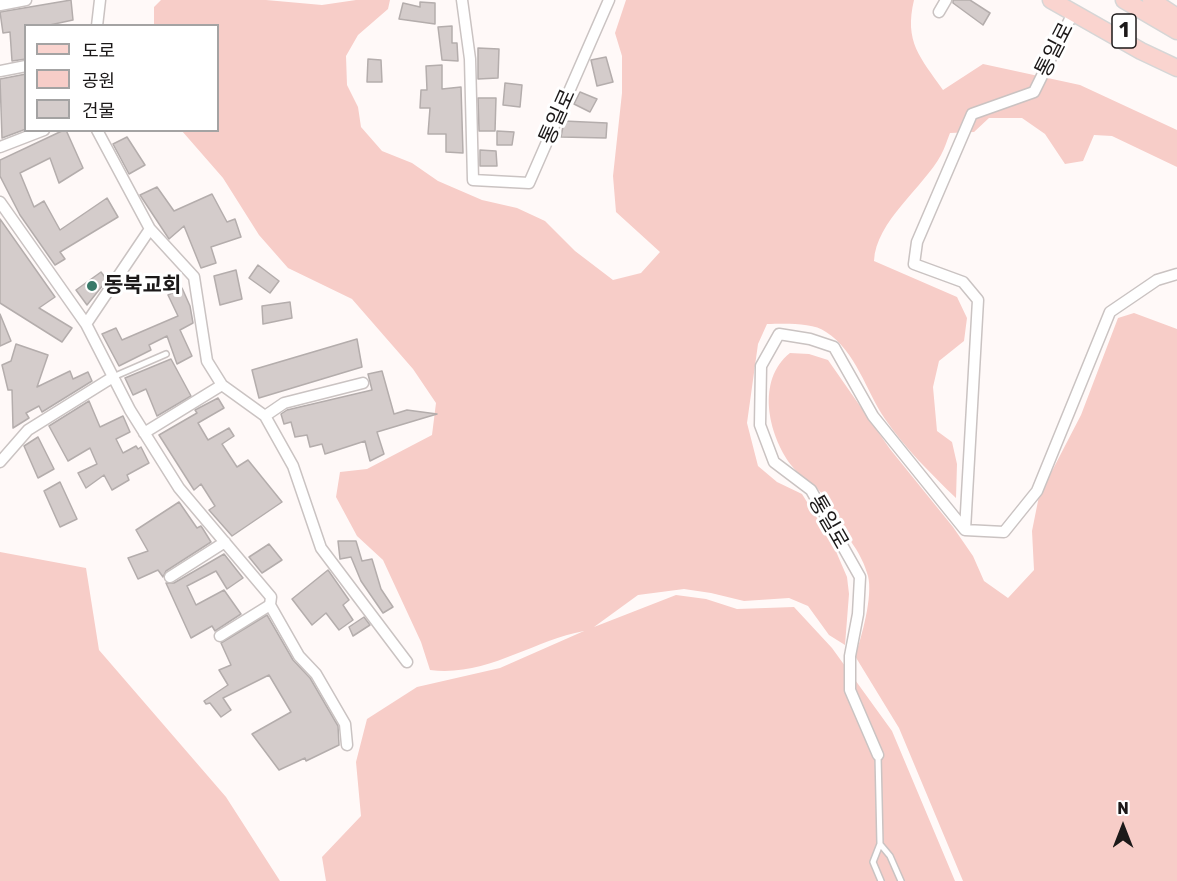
<!DOCTYPE html>
<html>
<head>
<meta charset="utf-8">
<style>
  body { margin:0 }
  #map { position:relative; width:1177px; height:881px; overflow:hidden; background:#fff9f8; font-family:Rubik,"Noto Sans KR",sans-serif }
  canvas { display:block }
  .legend { position:absolute; left:24px; top:24px; width:195px; height:108px; box-sizing:border-box; background:#fff; border:2px solid #a4a3a3; margin:0; padding:8px 10px; list-style:none; font-size:18px; color:#1c1919 }
  .legend li { display:flex; align-items:center; gap:12px; height:30px }
  .legend b { width:30px; border:2px solid #a4a3a3 }
  .north { position:absolute; left:1093px; top:797px; width:60px; height:60px; -webkit-text-stroke:4px #fff; paint-order:stroke; rotate:0deg; font-size:16px; font-weight:700; line-height:24px; text-align:center; color:#1c1919 }
  .north::after { content:''; display:block; margin:auto; width:21px; height:27px; background:#1c1919; clip-path:polygon(50% 0,100% 100%,50% 72%,0 100%) }
</style>
</head>
<body>
<div id="map">
<canvas width="1177" height="881"></canvas>
<ul class="legend">
<li><b style="height:8px;background:#fad4cf"></b>도로</li>
<li><b style="height:16px;background:#f7cdc8"></b>공원</li>
<li><b style="height:16px;background:#d4cccb"></b>건물</li>
</ul>
<div class="north">N</div>
</div>
<script>
const ctx = document.querySelector('canvas').getContext('2d');
ctx.lineJoin = 'round';
function fill(path, color) { ctx.fillStyle = color; ctx.fill(path, 'evenodd'); }
function strokePath(path, color, width, dash) { ctx.strokeStyle = color; ctx.lineWidth = width; ctx.lineCap = dash ? 'butt' : 'round'; ctx.setLineDash(dash || []); ctx.stroke(path); }
function write(font, color, halo, rows, align = 'center') {
  ctx.font = font + ' Rubik,"Noto Sans KR",sans-serif'; ctx.lineWidth = 6; ctx.setLineDash([]); ctx.textBaseline = 'middle'; ctx.strokeStyle = halo; ctx.fillStyle = color; for (const [text, x, y, turn = 0] of rows) {
    ctx.save(); ctx.translate(x, y); ctx.rotate((+turn || 0) * Math.PI / 180); ctx.textAlign = isNaN(turn) ? turn : align; if (halo) ctx.strokeText(text, 0, 0); ctx.fillText(text, 0, 0); ctx.restore();
  }
}
const green = new Path2D(`
  M161,0h105l56,5 34,-5h34l-2,9 -30,26 -12,21 1,29 11,22 3,20 21,24 30,12 26,18 44,19 35,8 28,13 30,30 38,29 28,-7 19,-21 -44,-40 -3,-36 9,-83v-37l-7,-23 11,-33h288c-10,42 6,57 29,90l40,-26 97,21 97,45v37l-65,-31 -18,-1 -11,26 -18,3 -20,-30 -23,-16h-33l-15,14 -24,1c-3,7 -5,15 -9,22 -18,33 -65,66 -67,106l83,36 10,21 -3,23 -25,20 -6,26 4,44 15,11 5,22 -1,34c-25,-24 -51,-50 -71,-79 -19,-28 -29,-68 -59,-87 -14,-10 -42,-8 -59,-8l-9,20 -11,79 11,43 19,16 25,12 30,48 15,35 2,17 -4,51 -16,-10 -21,-29 -19,-8 -45,3 -33,-8 -27,-4 -46,6 -44,32 82,-32 30,4 31,10 57,-2 38,41 60,83 63,150h-629l-4,-24 39,-41 -5,-54 11,-43 50,-32 83,-19 84,-37c-53,10 -97,46 -154,39l-9,-28 -38,-82 -26,-24 -21,-39 4,-25 27,-3 65,-34 4,-32 -23,-34 -61,-70 -64,-31 -29,-33 -36,-57 -41,-47 36,-1v-104h-64v-19z
  M1134,313l43,16v552h-214l-64,-153 -44,-72c7,-20 18,-60 13,-80 -7,-25 -19,-35 -31,-56 -4,-8 -7,-17 -13,-24 -9,-12 -24,-19 -33,-31 -23,-31 -35,-85 -1,-112l19,1 19,6 62,89 63,78 20,29 11,25 24,17 26,-28 -2,-39 7,-35 42,-81 37,-97z
  M0,552l86,16 13,82 127,147 54,84h-280z`);
const building = new Path2D(`
  M71,0l2,20 -28,6h-19v33l-14,2 -2,-29 -7,1 -3,-21z
  M953,0h17l20,13 -7,12 -30,-22z
  M420,2l15,1v21l-36,-5 4,-16 17,4z
  M452,26v17h5l1,18 -16,-1 -4,-33z
  M478,48l21,1 -1,29 -20,1z
  M606,57l7,25 -16,4 -6,-26z
  M368,59l13,1 1,22h-15z
  M442,65v24l19,-2 2,66 -17,-1v-18h-18l2,-26h-10l1,-18h6l-1,-24z
  M26,74v55l-24,9 -2,-59z
  M505,83l17,2 -2,22 -17,-2z
  M580,92l17,7 -7,13 -16,-8z
  M478,98h18l-1,33h-16z
  M564,121l43,2 -1,15 -45,-1z
  M64,130h2l17,38 -24,15 -9,-25 -30,15 14,34 10,-6 16,29 47,-32 11,19 -58,35 5,7 -10,6 -35,-50 -20,-39v-16z
  M497,131l17,1 -2,13h-15z
  M127,137l18,28 -16,9 -16,-30z
  M480,150l16,1 1,15h-17z
  M157,187l17,24 38,-17 15,28 8,-3 6,18 -30,10 5,16 -15,5 -17,-42 -15,13 -29,-44z
  M0,219l55,78 -16,11 33,20 -10,14 -62,-39z
  M258,265l21,16 -9,12 -21,-15z
  M236,270l6,29 -22,6 -6,-29z
  M101,272l6,8 -20,25 -11,-15z
  M182,288l8,18 3,17 -13,7 12,26 -15,8 -10,-28 -18,9 2,5 -32,16 -17,-32 14,-6 6,12 56,-24 -10,-21z
  M290,302l2,16 -29,6 -1,-18z
  M0,314l11,27 -11,5z
  M357,339l5,28 -103,31 -7,-28z
  M16,344l32,11 -11,32 33,-16 3,8 15,-7 4,9 -50,31 -3,-6 -13,7 3,5 -16,10 -1,-38h-4l-6,-25 9,-4z
  M171,359l20,37 -34,20 -11,-27 -13,6 -8,-17z
  M382,371l12,43 13,-4 30,4 -60,18 7,22 -14,7 -5,-20 -40,13 -3,-10 -12,3 -3,-12 -12,2 -4,-15 -7,2 -3,-10 6,-4 85,-20 -4,-16z
  M218,398l6,10 -26,15 10,17 21,-12 5,8 -12,8 15,23 11,-7 34,42 -50,34 -23,-26 6,-4 -14,-22 -7,6 -35,-55 38,-22 -2,-3z
  M89,401l11,26 23,-11 7,16 -14,7 7,14 13,-7 2,3 3,-2 8,16 -22,12 2,5 -17,10 -8,-15 -18,13 -8,-15 19,-9 -7,-16 -22,13 -19,-35z
  M38,437l16,32 -16,9 -14,-32z
  M60,482l17,37 -17,8 -16,-36z
  M179,502l18,26 4,-2 2,3 8,13 -45,29 -3,6 -5,-7 -20,9 -10,-21 20,-7 -12,-21z
  M338,541h18l6,20 10,-2 9,30 12,18 -10,6 -22,-32 -10,-24 -11,2z
  M269,544l13,16 -20,13 -13,-16z
  M224,554l19,24 -16,11 -11,-18 -29,15 9,19 28,-15 17,24 -26,17 -3,-5 -21,12 -25,-55h8z
  M328,570l21,30 -6,5 10,15 -14,10 -13,-17 -14,12 -20,-26z
  M267,615l26,45 17,18 28,48 1,19 -33,16 -1,-3 -26,12 -27,-36 39,-22 -22,-37 -46,23 8,12 -10,7 -11,-14 -4,1 -2,-3 24,-16 -9,-15 12,-5 -10,-22z
  M364,617l6,8 -17,11 -4,-9z`);
const lane = new Path2D(`
  M113,377l53,-23
  M878,755l2,89 -7,18 8,19
  M880,844l10,12 11,25`);
const street = new Path2D(`
  M462,0l8,59 3,121 56,3 80,-183
  M0,5l26,-5
  M939,12l7,-12
  M97,26l3,-26
  M0,71l26,-5
  M97,130l53,99 44,48 13,84 15,24 43,31 28,50 28,82 86,114
  M0,147l44,-17
  M0,202l86,122 44,86 49,78 92,109 -1,8 29,51 17,18 29,50 2,21
  M86,324l64,-95
  M265,416l19,-13 79,-20
  M144,433l78,-48
  M0,462l28,-32 85,-53
  M965,530l13,-230 -15,-18 -49,-18 3,-22 55,-128 62,-22 39,-79
  M170,577l55,-35
  M220,636l50,-31
  M878,755l-28,-65v-34l8,-42 2,-37 -49,-87 -37,-28 -14,-37 1,-59 18,-32 31,5 24,8 39,69 92,114 39,2 33,-41 73,-179 47,-32 20,-6`);
const primary = new Path2D(`
  M1051,0l90,51 36,17
  M1124,0l53,31
  M1151,0l26,17`);
const markers = [
  [92,286,6,"#397969"]
];
const shields = [
  [1124,31,24]
];
const shieldNames = [
  ["1",1124,31]
];
const streetNames = [
  ["통일로",1055,50,-63],
  ["통일로",558,117,-66],
  ["통일로",828,522,60]
];
const poiNames = [
  ["동북교회",104,286]
];
fill(green, '#f7cdc8');
fill(building, '#d4cccb');
strokePath(building, '#b4adac', 1.5);
strokePath(lane, '#cac3c2', 8);
strokePath(street, '#cac3c2', 13);
strokePath(primary, '#d6d6d6', 19);
strokePath(lane, '#fff', 5);
strokePath(street, '#fff', 10);
strokePath(primary, '#fad4cf', 16);
for (const [x, y, r, color] of markers) { const dot = new Path2D(); dot.arc(x, y, r, 0, 2 * Math.PI); ctx.fillStyle = color; ctx.fill(dot); strokePath(dot, '#fff', 2); }
for (const [x, y, w] of shields) { const box = new Path2D(); box.roundRect(x - w / 2, y - 17, w, 34, 4.5); ctx.fillStyle = '#fff'; ctx.fill(box); strokePath(box, '#1c1919', 1.5); }
write('bold 20px', '#1c1919', null, shieldNames);
write('21px', '#1c1919', '#fff', streetNames);
write('bold 21px', '#1c1919', '#fff', poiNames, 'left');
</script>
</body>
</html>
